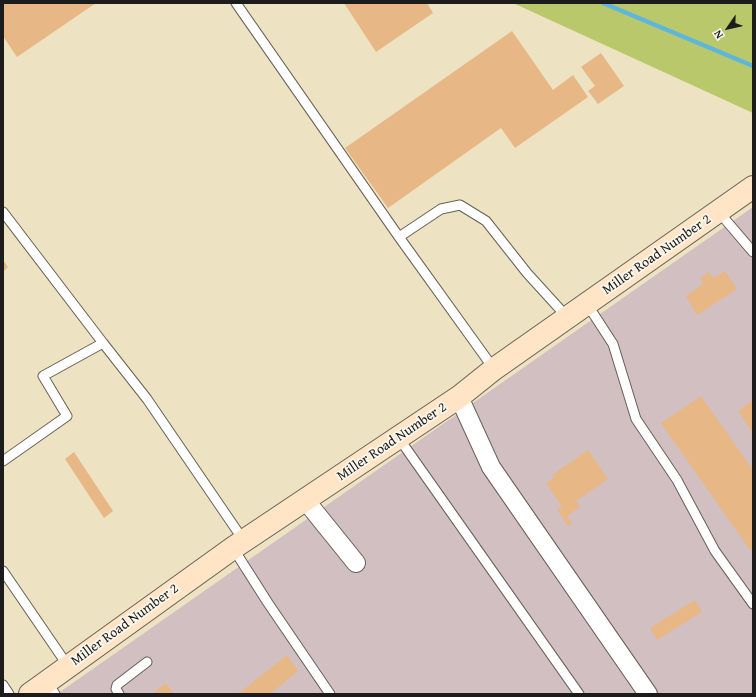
<!DOCTYPE html>
<html>
<head>
<meta charset="utf-8">
<style>
  body { margin:0 }
  #map { position:relative; width:756px; height:697px; overflow:hidden; background:#ede2c2; font-family:"Gentium Book Plus",serif }
  canvas { display:block }
  .frame { position:absolute; inset:0; border:4px solid #1c1c1c; pointer-events:none }
  .north { position:absolute; left:708px; top:8px; width:40px; height:40px; -webkit-text-stroke:3px #fbf7ec; paint-order:stroke; rotate:236deg; font-size:11px; font-weight:700; line-height:16px; text-align:center; color:#1c1c1c }
  .north::after { content:''; display:block; margin:auto; width:14px; height:18px; background:#1c1c1c; clip-path:polygon(50% 0,100% 100%,50% 72%,0 100%) }
</style>
</head>
<body>
<div id="map">
<canvas width="756" height="697"></canvas>
<div class="frame"></div>
<div class="north">N</div>
</div>
<script>
const ctx = document.querySelector('canvas').getContext('2d');
ctx.lineJoin = 'round';
function fill(path, color) { ctx.fillStyle = color; ctx.fill(path, 'evenodd'); }
function strokePath(path, color, width, dash) { ctx.strokeStyle = color; ctx.lineWidth = width; ctx.lineCap = dash ? 'butt' : 'round'; ctx.setLineDash(dash || []); ctx.stroke(path); }
function write(font, color, halo, rows, align = 'center') {
  ctx.font = font + ' "Gentium Book Plus",serif'; ctx.lineWidth = 3.5; ctx.setLineDash([]); ctx.textBaseline = 'middle'; ctx.strokeStyle = halo; ctx.fillStyle = color; for (const [text, x, y, turn = 0] of rows) {
    ctx.save(); ctx.translate(x, y); ctx.rotate((+turn || 0) * Math.PI / 180); ctx.textAlign = isNaN(turn) ? turn : align; if (halo) ctx.strokeText(text, 0, 0); ctx.fillText(text, 0, 0); ctx.restore();
  }
}
const industrial = new Path2D(`
  M753,207v487h-696z`);
const green = new Path2D(`
  M513,3h240v110z`);
const stream = new Path2D(`
  M603,3l150,63`);
const building = new Path2D(`
  M3,3h93l-79,54 -14,-21z
  M344,3h83l6,10 -57,39z
  M512,31l41,59 20,-15 15,22 -73,51 -14,-20 -113,80 -43,-60z
  M601,53l23,33 -26,18 -10,-13 7,-5 -14,-19z
  M3,260l5,7 -5,5z
  M725,271l12,18 -40,26 -11,-19 17,-12 -3,-6 9,-6 4,6z
  M701,396l52,74v78l-3,2 -89,-127z
  M753,400v33l-15,-22z
  M588,450l20,29 -32,22 4,6 -13,9 5,7 -4,3 -11,-16 5,-3 -16,-24 8,-5 -2,-3z
  M74,452l39,59 -9,7 -39,-59z
  M695,600l7,12 -45,28 -7,-12z
  M287,655l11,16 -28,23h-32z
  M166,683l8,11h-22z`);
const service = new Path2D(`
  M236,3l163,234 95,132
  M718,211l35,41
  M3,212l100,131
  M399,237l42,-28 19,-4 26,16 41,52 40,44
  M587,304l26,40 23,75 41,61 38,71 38,53
  M398,437l181,257
  M3,461l64,-45 -24,-40 60,-33 44,56 97,142
  M233,548l35,55 62,91
  M3,571l65,95
  M47,682l8,12
  M3,685l6,9
  M119,694l-3,-5 1,-4 30,-23`);
const minor = new Path2D(`
  M459,397l32,70 157,227
  M306,501l50,62`);
const secondary = new Path2D(`
  M30,694l203,-146 226,-151 35,-28 259,-182`);
const streetNames = [
  ["Miller Road Number 2",657,255,-35],
  ["Miller Road Number 2",392,442,-34],
  ["Miller Road Number 2",125,625,-36]
];
fill(industrial, '#d2bfc1');
fill(green, '#b8c86b');
strokePath(stream, '#5fb6dc', 4.5);
fill(building, '#e7b885');
strokePath(service, '#656156', 11);
strokePath(minor, '#656156', 20);
strokePath(secondary, '#656156', 24);
strokePath(service, '#fff', 9);
strokePath(minor, '#fff', 18);
strokePath(secondary, '#ffe4c6', 22);
write('14px', '#1c1c1c', '#fbf7ec', streetNames);
</script>
</body>
</html>
